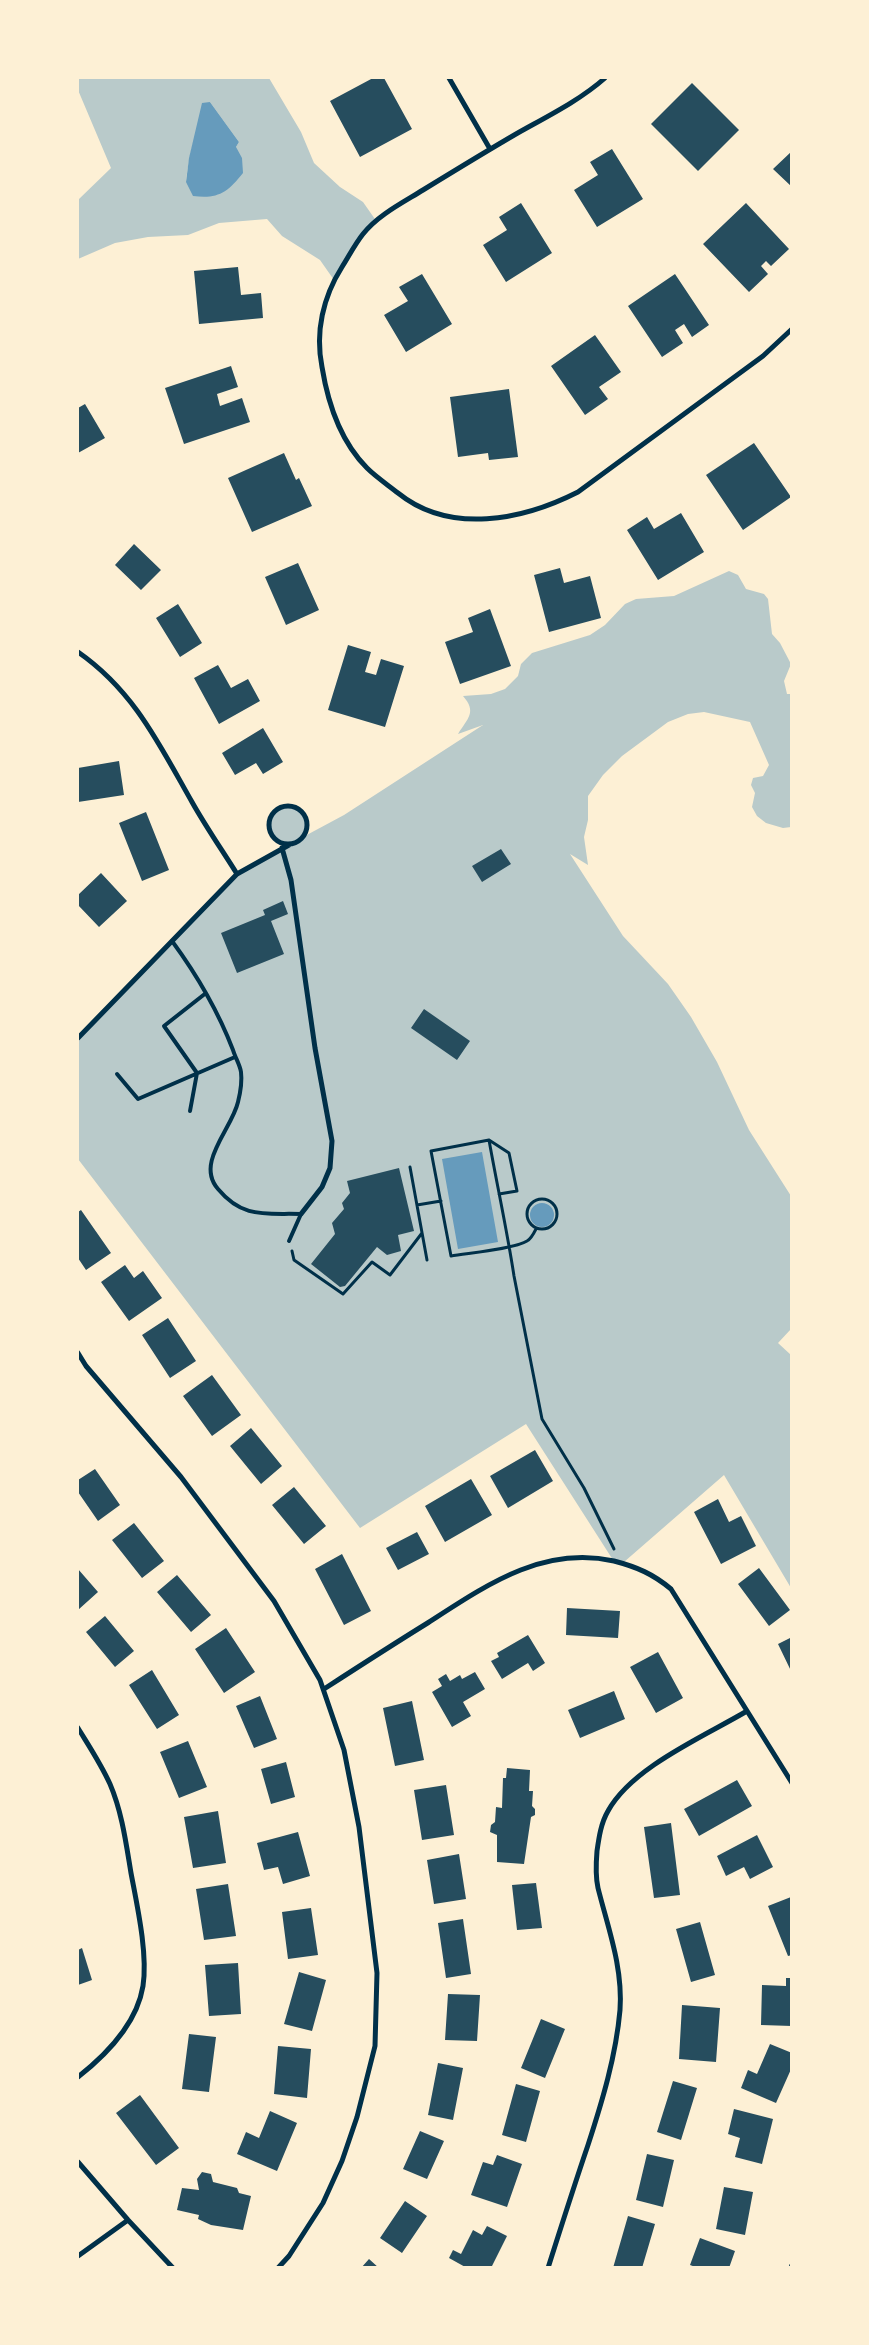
<!DOCTYPE html>
<html>
<head>
<meta charset="utf-8">
<style>
  body { margin:0 }
  #map { position:relative; width:869px; height:2345px; overflow:hidden; background:#fdf0d5; font-family:Quicksand,sans-serif }
  canvas { display:block }
  .frame { position:absolute; inset:0; border:79px solid #fdf0d5; pointer-events:none }
</style>
</head>
<body>
<div id="map">
<canvas width="869" height="2345"></canvas>
<div class="frame"></div>
</div>
<script>
const ctx = document.querySelector('canvas').getContext('2d');
ctx.lineJoin = 'round';
function fill(path, color) { ctx.fillStyle = color; ctx.fill(path, 'evenodd'); }
function strokePath(path, color, width, dash) { ctx.strokeStyle = color; ctx.lineWidth = width; ctx.lineCap = dash ? 'butt' : 'round'; ctx.setLineDash(dash || []); ctx.stroke(path); }
const green = new Path2D(`
  M78,78h191l32,54 13,31 26,24 23,15 14,20 -14,11 -29,47 -14,-20 -38,-24 -15,-17 -48,4 -31,12 -40,2 -33,6 -37,16v-59l33,-32 -33,-78zM210,102l29,40 -3,5 -50,35c4,-33 9,-50 24,-80z
  M729,571l9,4 8,14 18,5 4,5 4,35 8,9 11,21 -7,17 3,13h4v133l-8,1 -17,-5 -9,-7 -5,-9 3,-14 -4,-8 2,-7 10,-2 6,-11 -19,-43 -46,-10 -16,2 -20,8 -46,34 -19,19 -15,21v24l-4,17 4,28 -18,-11 53,82 45,48 23,33 26,45 32,68 42,66v133l-13,14 13,12v233l-67,-113 -100,87 -11,-2 -87,-136 -166,104 -282,-369v-121l159,-164 52,-29c-43,-7 -5,-61 15,-30 4,7 3,16 -1,22l41,-22 139,-90 -25,9c10,-16 19,-22 5,-38l28,-2 14,-5 13,-13 3,-12 11,-11 58,-18 15,-10 20,-21 11,-5 38,-3z`);
const water = new Path2D(`
  M210,102l29,40 -3,5 6,11 1,15c-16,20 -25,26 -50,23l-7,-14 3,-24 13,-55z
  M482,1152l16,90 -40,7 -16,-90z
  M530 1215a12 12 0 1 1 24 0a12 12 0 1 1-24 0Z`);
const building = new Path2D(`
  M373,78h11l28,51 -52,28 -30,-56z
  M692,83l47,47 -41,41 -47,-47z
  M612,149l31,50 -46,28 -23,-37 24,-15 -8,-13z
  M792,151v36l-19,-18z
  M521,203l31,50 -46,29 -23,-37 24,-15 -8,-13z
  M746,203l43,46 -18,17 -5,-5 -5,5 7,8 -19,18 -46,-48z
  M238,267l3,28 20,-2 2,25 -64,6 -5,-53z
  M422,274l30,50 -46,28 -22,-37 24,-14 -9,-14z
  M675,274l34,51 -17,12 -8,-13 -9,6 8,13 -21,14 -34,-51z
  M595,335l26,37 -22,15 9,12 -23,16 -34,-49z
  M231,366l7,21 -21,7 3,12 22,-8 8,24 -66,22 -19,-56z
  M509,389l9,68 -29,3 -1,-7 -30,4 -8,-60z
  M85,404l20,34 -27,15v-45z
  M754,443l37,54 -48,33 -37,-55z
  M284,453l12,27 3,-2 13,28 -60,26 -24,-54z
  M681,513l23,39 -46,28 -31,-50 20,-13 7,12z
  M134,544l27,26 -20,20 -26,-25z
  M298,563l21,47 -33,15 -21,-48z
  M560,568l4,15 26,-7 11,42 -52,14 -15,-57z
  M178,604l24,39 -22,14 -24,-39z
  M490,609l21,57 -51,18 -15,-42 28,-10 -5,-14z
  M348,645l23,7 -6,20 11,3 5,-16 23,7 -19,61 -57,-17z
  M218,665l13,23 17,-9 12,22 -41,23 -25,-46z
  M263,728l20,34 -20,12 -7,-11 -21,12 -13,-22z
  M119,761l5,34 -46,7v-34z
  M146,812l23,58 -27,11 -23,-58z
  M501,849l10,15 -29,18 -10,-16z
  M101,873l26,28 -28,26 -21,-22v-10z
  M283,901l5,13 -17,7 13,33 -47,19 -16,-40 44,-18 -2,-5z
  M424,1009l46,32 -13,19 -46,-32z
  M399,1168l15,63 -16,4 3,16 -14,4 -10,-8 -32,39 -5,1 -29,-23 24,-30 -3,-11 12,-14 -2,-6 8,-10 -3,-12z
  M81,1210l30,43 -25,17 -8,-12v-46z
  M125,1265l9,13 9,-7 19,27 -33,23 -28,-39z
  M168,1318l28,43 -26,17 -28,-43z
  M212,1375l29,40 -29,21 -29,-40z
  M251,1428l31,38 -21,18 -31,-38z
  M535,1450l18,31 -45,27 -18,-32z
  M95,1469l25,36 -22,16 -20,-29v-12z
  M471,1479l21,36 -47,27 -20,-36z
  M294,1487l32,39 -22,18 -32,-39z
  M718,1499l11,23 12,-6 15,30 -35,18 -27,-52z
  M134,1523l30,38 -22,17 -30,-38z
  M417,1532l12,22 -31,16 -12,-22z
  M342,1554l29,57 -27,14 -29,-56z
  M759,1568l31,42 -21,16 -31,-42z
  M78,1569l20,23 -20,18z
  M177,1575l34,40 -20,17 -34,-40z
  M567,1608l53,3 -2,27 -52,-3z
  M105,1616l29,35 -19,16 -29,-35z
  M226,1628l29,44 -31,21 -29,-44z
  M528,1635l17,28 -12,8 -5,-8 -26,16 -11,-18 8,-4 -2,-4z
  M792,1637v36l-14,-29z
  M658,1652l25,46 -27,15 -26,-46z
  M152,1670l27,45 -22,14 -28,-44z
  M475,1672l10,17 -22,13 8,14 -19,11 -20,-35 10,-6 -4,-7 8,-5 4,7 10,-6 2,4z
  M614,1691l11,28 -45,19 -12,-28z
  M260,1696l17,43 -23,9 -18,-42z
  M412,1701l12,59 -29,6 -12,-58z
  M188,1741l19,46 -28,11 -19,-46z
  M286,1762l9,35 -24,7 -10,-35z
  M507,1768l23,2 -1,21h4l-1,15 3,3v6l-4,2 -7,47 -27,-2v-27l-7,-3 1,-7 4,-3 1,-15 6,1 1,-30h3z
  M737,1780l15,26 -53,30 -15,-27z
  M446,1785l8,50 -32,5 -8,-50z
  M218,1811l8,52 -33,5 -9,-51z
  M671,1823l9,72 -26,3 -10,-71z
  M298,1832l12,44 -27,8 -5,-17 -14,3 -7,-27z
  M757,1835l16,32 -23,12 -6,-12 -18,9 -9,-20z
  M459,1854l7,45 -32,5 -7,-44z
  M536,1883l6,45 -25,2 -5,-45z
  M228,1884l8,52 -32,4 -8,-51z
  M791,1897l1,58 -4,1 -20,-50z
  M311,1908l7,47 -30,4 -6,-47z
  M463,1919l8,55 -25,4 -8,-55z
  M700,1922l15,53 -24,7 -15,-53z
  M82,1948l10,32 -14,5v-35z
  M238,1963l3,51 -32,2 -4,-51z
  M299,1972l27,8 -14,51 -28,-7z
  M786,1978h6v48l-31,-1 1,-40 24,1z
  M448,1994l32,1 -3,46 -32,-1z
  M682,2005l38,3 -4,54 -37,-3z
  M541,2019l24,10 -20,49 -24,-10z
  M189,2034l27,3 -7,55 -27,-3z
  M770,2044l22,9v14l-16,36 -35,-15 7,-18 9,4z
  M278,2046l33,3 -4,49 -33,-4z
  M438,2063l25,5 -10,52 -25,-5z
  M673,2081l24,7 -16,52 -24,-8z
  M516,2084l24,7 -14,51 -24,-7z
  M140,2095l39,53 -23,17 -40,-52z
  M734,2109l39,10 -11,45 -27,-7 5,-19 -12,-4z
  M270,2111l27,12 -20,48 -40,-17 9,-22 13,6z
  M420,2131l24,10 -17,38 -24,-10z
  M647,2154l27,6 -11,47 -27,-7z
  M497,2155l25,9 -15,43 -36,-12 12,-33 10,3z
  M202,2172l9,2 2,8 24,6 2,5 12,3 -8,34 -32,-5 -13,-6 1,-4 -22,-5 5,-22 17,2 -2,-11z
  M724,2187l29,5 -8,43 -29,-6z
  M405,2201l22,15 -25,37 -22,-15z
  M628,2216l27,8 -13,44h-29z
  M487,2226l20,10 -16,32h-24l-18,-10 4,-8 8,4 12,-24 9,5z
  M700,2238l35,13 -6,17h-31l-8,-3z
  M369,2259l10,9h-18z`);
const path = new Path2D(`
  M489,1140l20,13 8,38 -18,3
  M410,1167l17,93
  M527 1214a15 15 0 1 1 30 0a15 15 0 1 1-30 0Z
  M417,1205l24,-4
  M536,1229c-2,4 -5,10 -9,12 -13,8 -59,12 -76,15l-20,-105 58,-11c8,45 18,90 25,136l28,143 42,69 30,61
  M292,1251l2,9 49,34 29,-32 18,13 32,-42`);
const service = new Path2D(`
  M172,941c25,34 46,70 61,109 2,7 7,15 8,22 1,8 -1,22 -3,30 -6,27 -43,61 -20,87 25,30 47,24 83,25l-12,27
  M117,1074l21,25 97,-42
  M190,1111l7,-38 -33,-47 42,-33`);
const minor = new Path2D(`
  M449,78l41,71
  M605,78c-26,23 -59,39 -89,56 -31,18 -62,37 -93,56 -21,13 -45,25 -60,44 -8,10 -14,22 -21,33 -19,30 -27,65 -20,100 6,37 18,74 45,101 9,9 21,17 31,25 52,42 125,27 180,-1l185,-136 29,-27
  M78,652c56,39 81,92 114,150 14,25 30,48 45,72
  M269 825a19 19 0 1 1 38 0a19 19 0 1 1-38 0Z
  M282,848l9,32 24,168 17,93 -2,27 -8,19 -21,27
  M78,1038l159,-164 52,-29
  M78,1353l8,13 95,111 93,124 46,79 24,70 15,77 18,146 -2,73 -18,71 -15,44 -19,42 -34,53 -11,12
  M324,1689c34,-22 68,-44 102,-65 59,-38 116,-79 188,-63 23,6 39,13 57,28l121,194
  M78,1728c11,18 23,36 32,56 12,28 16,59 21,89 6,32 17,81 12,113 -6,37 -37,69 -65,91
  M78,2162l50,58 45,48
  M78,2256l50,-36
  M548,2268c13,-41 26,-82 40,-123 14,-43 28,-89 32,-135 3,-43 -12,-82 -22,-122 -3,-13 -2,-25 -1,-37 2,-14 4,-28 11,-40 24,-44 97,-75 139,-100
  M791,2268l1,-3`);
fill(green, '#b9caca');
fill(water, '#669bbc');
fill(building, '#264d5e');
strokePath(path, '#003049', 3);
strokePath(service, '#003049', 4);
strokePath(minor, '#003049', 5);
</script>
</body>
</html>
